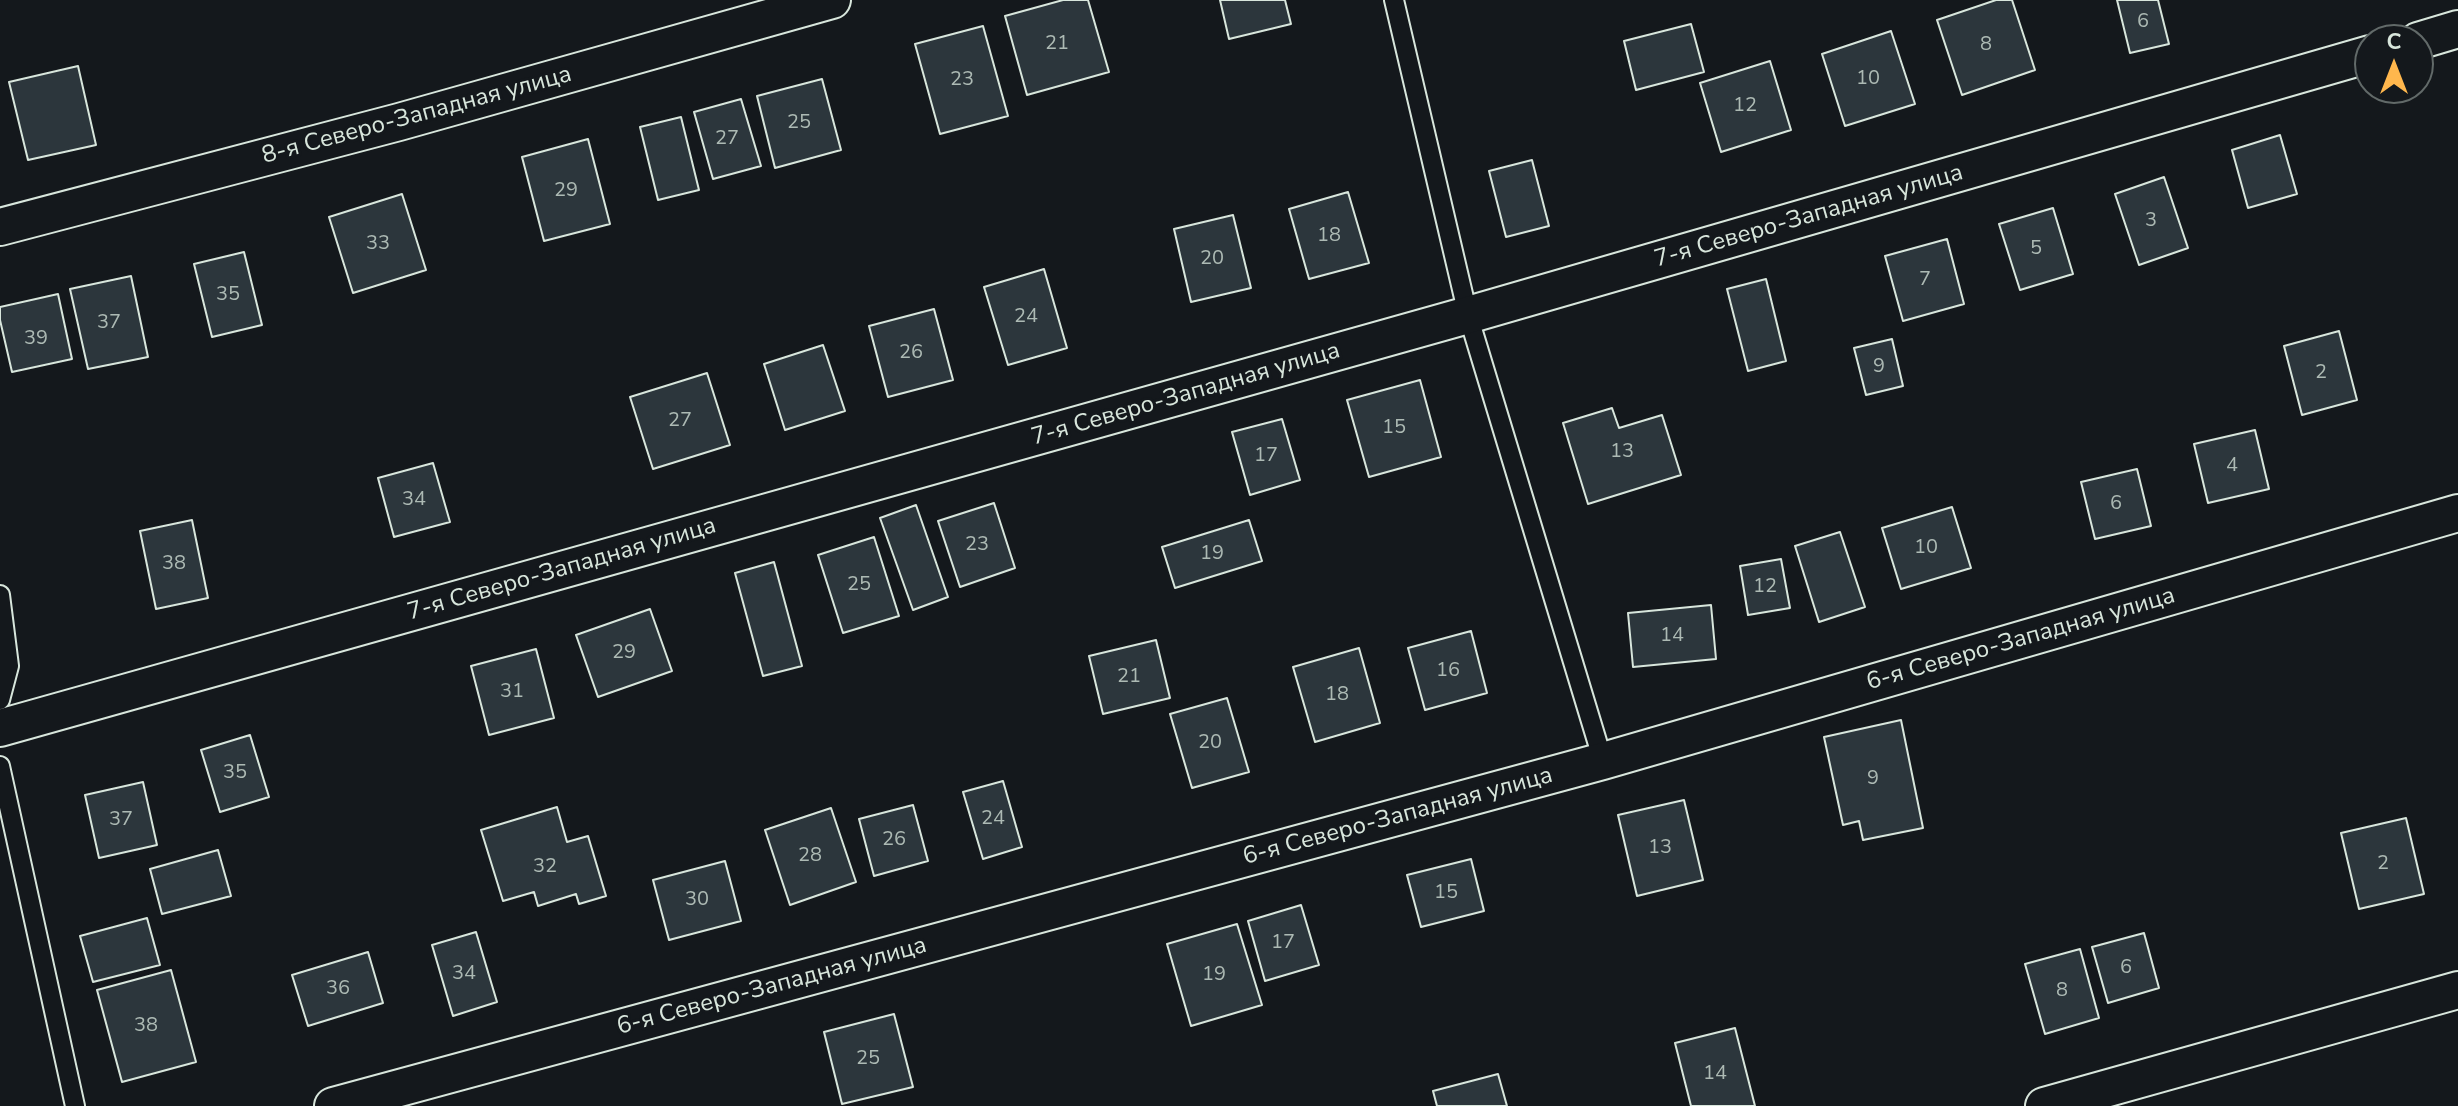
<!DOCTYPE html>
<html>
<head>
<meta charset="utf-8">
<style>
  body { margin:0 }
  #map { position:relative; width:2458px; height:1106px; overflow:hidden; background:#14181c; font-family:"Nunito Sans",sans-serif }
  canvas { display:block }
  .north { position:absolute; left:2354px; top:24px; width:80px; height:80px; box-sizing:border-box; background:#14181c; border:2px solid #626a69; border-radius:50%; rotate:0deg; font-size:22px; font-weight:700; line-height:32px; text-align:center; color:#d8e6dc }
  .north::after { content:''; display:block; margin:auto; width:28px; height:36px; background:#ffb74d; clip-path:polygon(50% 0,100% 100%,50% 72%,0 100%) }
</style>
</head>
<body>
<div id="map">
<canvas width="2458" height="1106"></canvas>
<div class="north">С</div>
</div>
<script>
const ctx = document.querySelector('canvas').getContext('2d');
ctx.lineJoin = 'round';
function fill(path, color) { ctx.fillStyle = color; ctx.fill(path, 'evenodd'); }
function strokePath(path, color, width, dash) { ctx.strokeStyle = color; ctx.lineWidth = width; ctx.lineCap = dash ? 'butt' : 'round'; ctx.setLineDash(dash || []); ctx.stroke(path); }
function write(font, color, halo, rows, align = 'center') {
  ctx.font = font + ' "Nunito Sans",sans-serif'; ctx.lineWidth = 6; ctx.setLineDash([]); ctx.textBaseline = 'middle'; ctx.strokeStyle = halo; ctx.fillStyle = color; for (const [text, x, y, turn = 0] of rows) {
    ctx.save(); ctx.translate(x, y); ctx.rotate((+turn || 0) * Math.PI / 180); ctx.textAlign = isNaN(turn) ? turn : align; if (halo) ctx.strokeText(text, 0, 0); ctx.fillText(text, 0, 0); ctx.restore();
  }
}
const building = new Path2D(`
  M1063,0h25l21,72 -82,23 -22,-79z
  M1220,0h65l6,24 -62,15z
  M1996,0h16l23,70 -73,25 -25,-75z
  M2117,0h41l11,44 -39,9z
  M1691,24l13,48 -68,18 -12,-49z
  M983,26l25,90 -68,18 -25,-90z
  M1891,31l24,73 -70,22 -23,-72z
  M1770,61l21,69 -70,22 -21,-69z
  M78,66l18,79 -68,15 -19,-78z
  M822,79l19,71 -66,18 -18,-72z
  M741,99l20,67 -48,13 -19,-67z
  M681,117l18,73 -41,10 -18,-73z
  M2280,135l17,59 -49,14 -16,-58z
  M588,139l22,85 -66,17 -22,-84z
  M1532,160l17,66 -43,11 -17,-66z
  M2164,177l24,71 -49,17 -24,-71z
  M1348,192l21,71 -60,16 -20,-70z
  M402,194l24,76 -73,23 -24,-76z
  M2053,208l20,66 -53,16 -21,-66z
  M1233,215l18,73 -60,14 -17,-73z
  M1947,239l17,65 -61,17 -18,-65z
  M244,252l18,73 -50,12 -18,-73z
  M1044,269l23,79 -59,17 -24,-78z
  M131,276l17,81 -60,12 -18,-80z
  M1766,279l20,82 -38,10 -21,-82z
  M58,294l14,65 -60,13 -12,-52v-13z
  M934,309l19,71 -65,17 -19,-71z
  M2339,331l18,69 -55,15 -18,-69z
  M1892,339l11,47 -37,9 -12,-47z
  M823,345l22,66 -60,19 -21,-66z
  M707,373l23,72 -77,24 -23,-72z
  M1420,380l21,77 -72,20 -22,-77z
  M1612,408l7,20 43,-13 19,60 -93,29 -25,-81z
  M1282,419l18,61 -50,15 -18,-63z
  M2255,430l14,59 -61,14 -14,-59z
  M433,463l17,59 -56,15 -16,-59z
  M2137,469l14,57 -56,13 -14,-57z
  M994,503l21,65 -55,19 -22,-66z
  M916,505l32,92 -35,13 -33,-92z
  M1952,507l19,61 -70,21 -19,-61z
  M192,520l16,78 -52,11 -16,-78z
  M1249,520l13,41 -87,27 -13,-41z
  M1840,532l25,75 -46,15 -24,-76z
  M874,537l25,79 -56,17 -25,-78z
  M1781,559l9,49 -42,7 -8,-49z
  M774,562l28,104 -39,10 -28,-103z
  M1711,605l5,54 -83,8 -5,-54z
  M650,609l22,62 -74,26 -22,-62z
  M1471,631l16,62 -62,17 -17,-62z
  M1156,640l14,58 -67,16 -14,-58z
  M1359,648l21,75 -65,19 -22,-75z
  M536,649l18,69 -65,17 -18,-69z
  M1227,698l22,74 -57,16 -22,-74z
  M1901,720l22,108 -60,12 -4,-19 -16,4 -19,-88z
  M250,735l19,62 -49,15 -19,-62z
  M1003,781l19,66 -39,12 -20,-67z
  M143,782l14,63 -58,13 -14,-63z
  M1684,800l19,80 -66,16 -19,-81z
  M913,805l15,56 -54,15 -15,-57z
  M557,807l10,35 21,-6 18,60 -27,8 -3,-10 -38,12 -4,-14 -31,9 -22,-71z
  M831,808l25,74 -66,23 -25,-75z
  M2406,818l18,76 -65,15 -18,-76z
  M218,850l13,46 -69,18 -12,-45z
  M1471,859l13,52 -63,16 -14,-52z
  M725,861l16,60 -72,19 -16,-60z
  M1301,905l18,60 -54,16 -17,-60z
  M147,918l13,47 -67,17 -13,-46z
  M1237,924l25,81 -71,21 -24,-82z
  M476,932l21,70 -44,14 -21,-71z
  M2144,933l15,55 -51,15 -16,-56z
  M2080,949l19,69 -54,16 -20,-70z
  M368,952l15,51 -75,23 -16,-51z
  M171,970l25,92 -74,20 -25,-92z
  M894,1014l19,73 -71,17 -18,-72z
  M1735,1028l20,78h-64l-16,-63z
  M1498,1074l9,32h-70l-4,-15z`);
const service = new Path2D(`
  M1394,0l74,315 135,446
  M0,595l9,71 -9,34
  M0,766l75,340`);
const minor = new Path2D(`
  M2418,41l40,-12
  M0,227l399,-105 433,-122
  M0,728l1468,-413 902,-261
  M333,1106l1270,-345 855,-248
  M2044,1106l414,-116`);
const numberNames = [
  ["6",2143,22],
  ["21",1057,44],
  ["8",1986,45],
  ["10",1868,79],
  ["23",962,80],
  ["12",1745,106],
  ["25",799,123],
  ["27",727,139],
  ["29",566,191],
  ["3",2151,221],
  ["18",1329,236],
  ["33",378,244],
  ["5",2036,249],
  ["20",1212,259],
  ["7",1925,280],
  ["35",228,295],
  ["24",1026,317],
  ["37",109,323],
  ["39",36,339],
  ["26",911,353],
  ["9",1879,367],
  ["2",2321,373],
  ["27",680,421],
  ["15",1394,428],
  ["13",1622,452],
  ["17",1266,456],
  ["4",2232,466],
  ["34",414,500],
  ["6",2116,504],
  ["23",977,545],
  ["10",1926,548],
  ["19",1212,554],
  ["38",174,564],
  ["25",859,585],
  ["12",1765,587],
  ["14",1672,636],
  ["29",624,653],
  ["16",1448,671],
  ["21",1129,677],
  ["31",512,692],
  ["18",1337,695],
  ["20",1210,743],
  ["35",235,773],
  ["9",1873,779],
  ["24",993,819],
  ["37",121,820],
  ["26",894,840],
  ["13",1660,848],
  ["28",810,856],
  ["2",2383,864],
  ["32",545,867],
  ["15",1446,893],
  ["30",697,900],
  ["17",1283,943],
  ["6",2126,968],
  ["34",464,974],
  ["19",1214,975],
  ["36",338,989],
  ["8",2062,991],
  ["38",146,1026],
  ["25",868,1059],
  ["14",1715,1074]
];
const streetNames = [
  ["8-я Северо-Западная улица",417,116,-15],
  ["7-я Северо-Западная улица",1809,217,-16],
  ["7-я Северо-Западная улица",1186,395,-16],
  ["7-я Северо-Западная улица",562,570,-16],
  ["6-я Северо-Западная улица",2021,640,-16],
  ["6-я Северо-Западная улица",1398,817,-15],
  ["6-я Северо-Западная улица",772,987,-15]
];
fill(building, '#2c363c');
strokePath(building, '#d8e6dc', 2);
strokePath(service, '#d8e6dc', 22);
strokePath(minor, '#d8e6dc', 40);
strokePath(service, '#14181c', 18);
strokePath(minor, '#14181c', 36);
write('20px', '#adbab4', null, numberNames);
write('24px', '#d8e6dc', '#14181c', streetNames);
</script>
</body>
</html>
